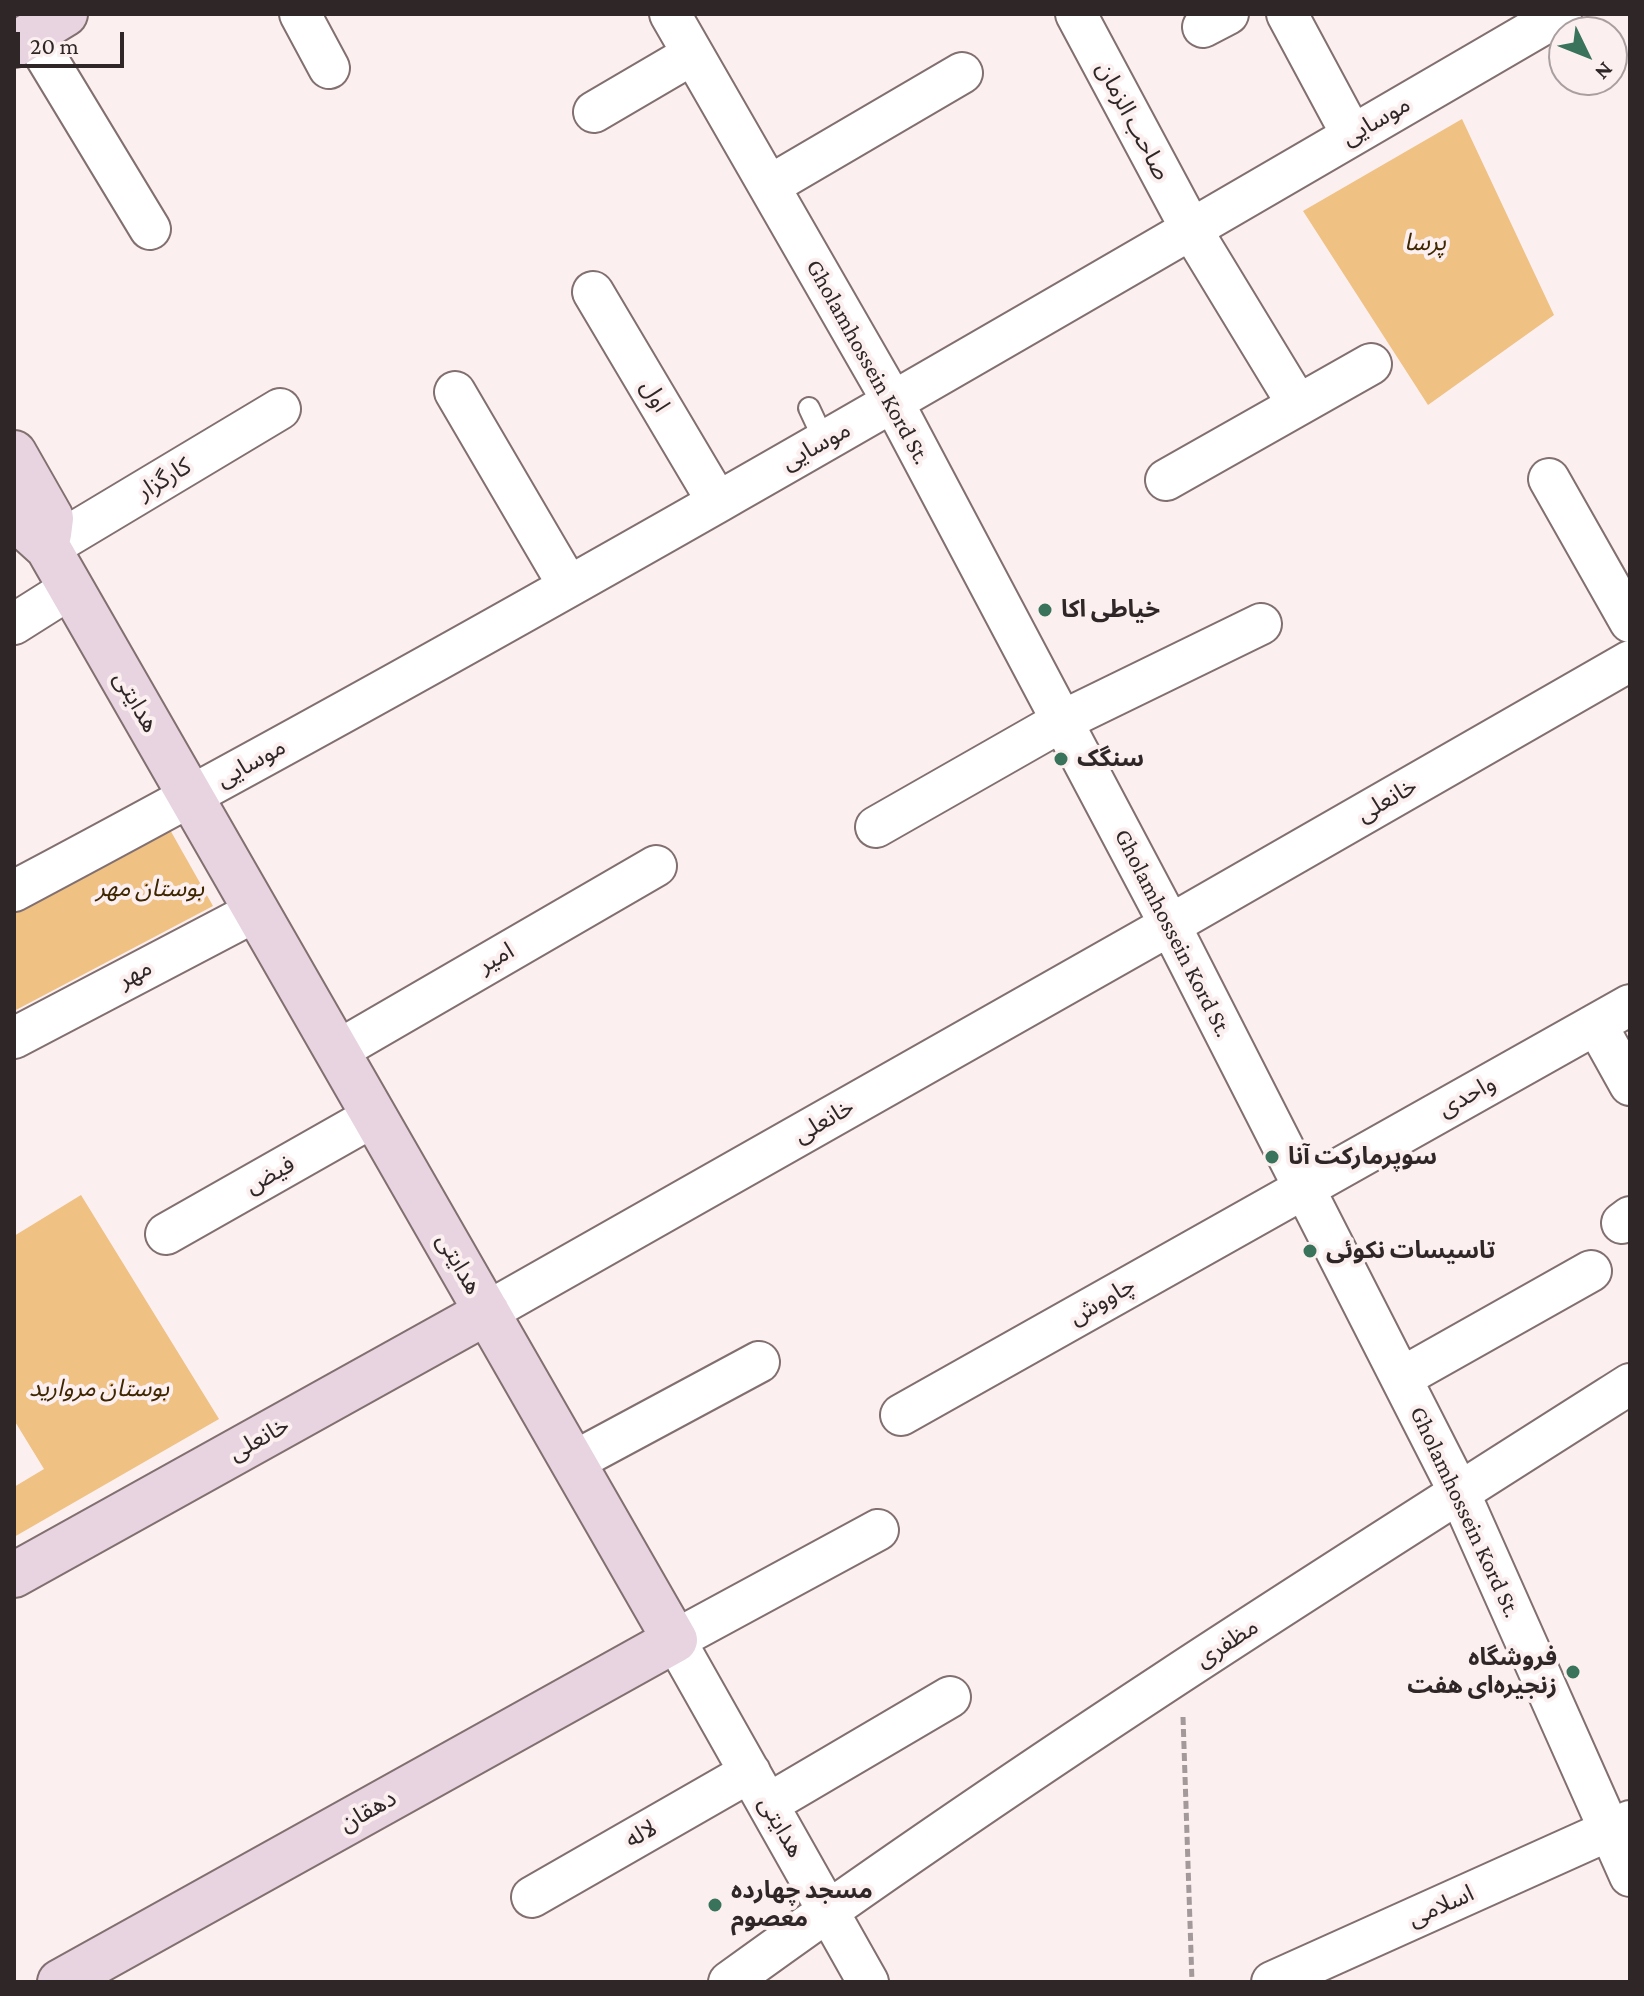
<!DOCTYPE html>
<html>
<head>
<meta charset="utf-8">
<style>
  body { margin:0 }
  #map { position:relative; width:1644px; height:1996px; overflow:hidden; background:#fceff0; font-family:"Crimson Pro",serif }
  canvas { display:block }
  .frame { position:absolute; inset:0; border:16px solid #2e2627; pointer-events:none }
  .north { position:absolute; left:1548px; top:16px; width:80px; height:80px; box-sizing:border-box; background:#fceff0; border:2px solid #aa9fa0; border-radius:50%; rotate:133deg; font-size:22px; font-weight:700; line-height:32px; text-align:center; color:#2e2627 }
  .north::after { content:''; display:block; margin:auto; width:28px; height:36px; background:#39735b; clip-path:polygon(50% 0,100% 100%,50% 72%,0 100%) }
  .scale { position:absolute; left:16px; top:32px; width:108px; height:36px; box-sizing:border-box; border:4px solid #2e2627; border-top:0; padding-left:10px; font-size:24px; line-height:28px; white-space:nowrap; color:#2e2627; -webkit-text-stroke:6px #fceff0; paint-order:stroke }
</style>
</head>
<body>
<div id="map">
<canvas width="1644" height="1996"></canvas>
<div class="frame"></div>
<div class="north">N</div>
<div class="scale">20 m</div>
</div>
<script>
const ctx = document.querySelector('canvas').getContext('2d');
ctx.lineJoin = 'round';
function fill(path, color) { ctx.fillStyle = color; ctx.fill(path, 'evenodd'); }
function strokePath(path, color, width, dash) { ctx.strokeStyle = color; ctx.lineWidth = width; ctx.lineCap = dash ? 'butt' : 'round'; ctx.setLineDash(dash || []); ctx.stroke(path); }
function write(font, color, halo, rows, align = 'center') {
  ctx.font = font + ' "Crimson Pro","Noto Sans Arabic",serif'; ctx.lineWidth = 8; ctx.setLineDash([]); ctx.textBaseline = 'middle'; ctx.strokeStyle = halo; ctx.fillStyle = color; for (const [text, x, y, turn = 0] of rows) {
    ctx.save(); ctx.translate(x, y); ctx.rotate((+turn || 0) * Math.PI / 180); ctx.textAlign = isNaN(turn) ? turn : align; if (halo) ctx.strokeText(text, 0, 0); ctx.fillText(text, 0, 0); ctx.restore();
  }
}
const green = new Path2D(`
  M1462,119l92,196 -126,90 -125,-194z
  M169,828l44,78 -199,105v-98z
  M81,1195l138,224 -205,118v-50l30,-18 -30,-49v-184z`);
const path = new Path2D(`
  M1183,1717l9,265`);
const lane = new Path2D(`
  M809,408l15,32`);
const street = new Path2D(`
  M300,14l29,54
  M670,14l223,388 277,523 289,567 171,384
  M1076,14l115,215 107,176
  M1287,14l65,121
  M1203,27l25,-13
  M32,34l118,195
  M594,112l99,-58
  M769,186l193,-113
  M593,292l124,209
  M455,392l113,193
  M1549,479l81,143
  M1166,480l205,-116
  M48,548l232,-139
  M14,624l57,-36
  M876,827l186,-106 199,-97
  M14,891c523,-278 1035,-579 1547,-877
  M1596,1024l34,61
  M14,1038l242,-127
  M337,1051l319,-185
  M1622,1223l8,-6
  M166,1234l208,-118
  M487,1312l683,-387 460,-264
  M1401,1378l190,-107
  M901,1415l729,-410
  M573,1462l186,-100
  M768,1804l182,-107
  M532,1897l218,-125
  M729,1982c292,-212 597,-405 901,-598
  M868,1982l-193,-342 203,-110
  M1272,1982l358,-161`);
const secondary = new Path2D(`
  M14,45l51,-31
  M14,453l37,65 -2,16
  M14,506l12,22 22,20 627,1092 -615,342
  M14,1575l473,-263`);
const markers = [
  [1045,610,8,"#39735b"],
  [1061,759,8,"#39735b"],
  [1272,1157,8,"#39735b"],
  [1310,1251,8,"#39735b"],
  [1573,1672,8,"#39735b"],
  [715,1905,8,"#39735b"]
];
const streetNames = [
  ["صاحب الزمان",1133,121,62],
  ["موسایی",1376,121,-30],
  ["Gholamhossein Kord St.",868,362,61],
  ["اول",655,396,59],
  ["موسایی",816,446,-29],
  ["کارگزار",164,479,-31],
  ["هدایتی",136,702,60],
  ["موسایی",251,763,-29],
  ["خانعلی",1387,800,-30],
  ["Gholamhossein Kord St.",1173,933,63],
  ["امیر",496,958,-30],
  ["مهر",135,974,-28],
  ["واحدی",1467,1096,-29],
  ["خانعلی",824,1121,-30],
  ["فیض",270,1175,-29],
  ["هدایتی",459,1264,60],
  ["چاووش",1102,1301,-30],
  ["خانعلی",259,1439,-29],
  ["Gholamhossein Kord St.",1465,1512,65],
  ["مظفری",1227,1643,-33],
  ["دهقان",368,1811,-29],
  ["هدایتی",781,1827,60],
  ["لاله",641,1834,-30],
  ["اسلامی",1441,1906,-24]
];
const parkNames = [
  ["پرسا",1425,243],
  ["بوستان مهر",150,889],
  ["بوستان مروارید",99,1389]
];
const poiNames = [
  ["خیاطی اکا",1061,610],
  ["سنگک",1077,759],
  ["سوپرمارکت آنا",1288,1157],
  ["تاسیسات نکوئی",1326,1251],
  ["فروشگاه",1557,1658,"right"],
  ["زنجیره‌ای هفت",1557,1686,"right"],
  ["مسجد چهارده",731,1891],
  ["معصوم",731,1919]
];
fill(green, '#efc183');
strokePath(lane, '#826f70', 24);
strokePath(street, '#826f70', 44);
strokePath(secondary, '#826f70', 48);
strokePath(path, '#a3999a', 5, [8, 4]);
strokePath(lane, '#fff', 20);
strokePath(street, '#fff', 40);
strokePath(secondary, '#e7d4e0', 44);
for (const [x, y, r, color] of markers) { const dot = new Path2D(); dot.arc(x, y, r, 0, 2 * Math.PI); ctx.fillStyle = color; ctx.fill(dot); strokePath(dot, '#fceff0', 3); }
write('24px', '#2e2627', '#fceff0', streetNames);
write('italic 24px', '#3e2600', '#fceff0', parkNames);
write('bold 24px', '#2e2627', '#fceff0', poiNames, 'left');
</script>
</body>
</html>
